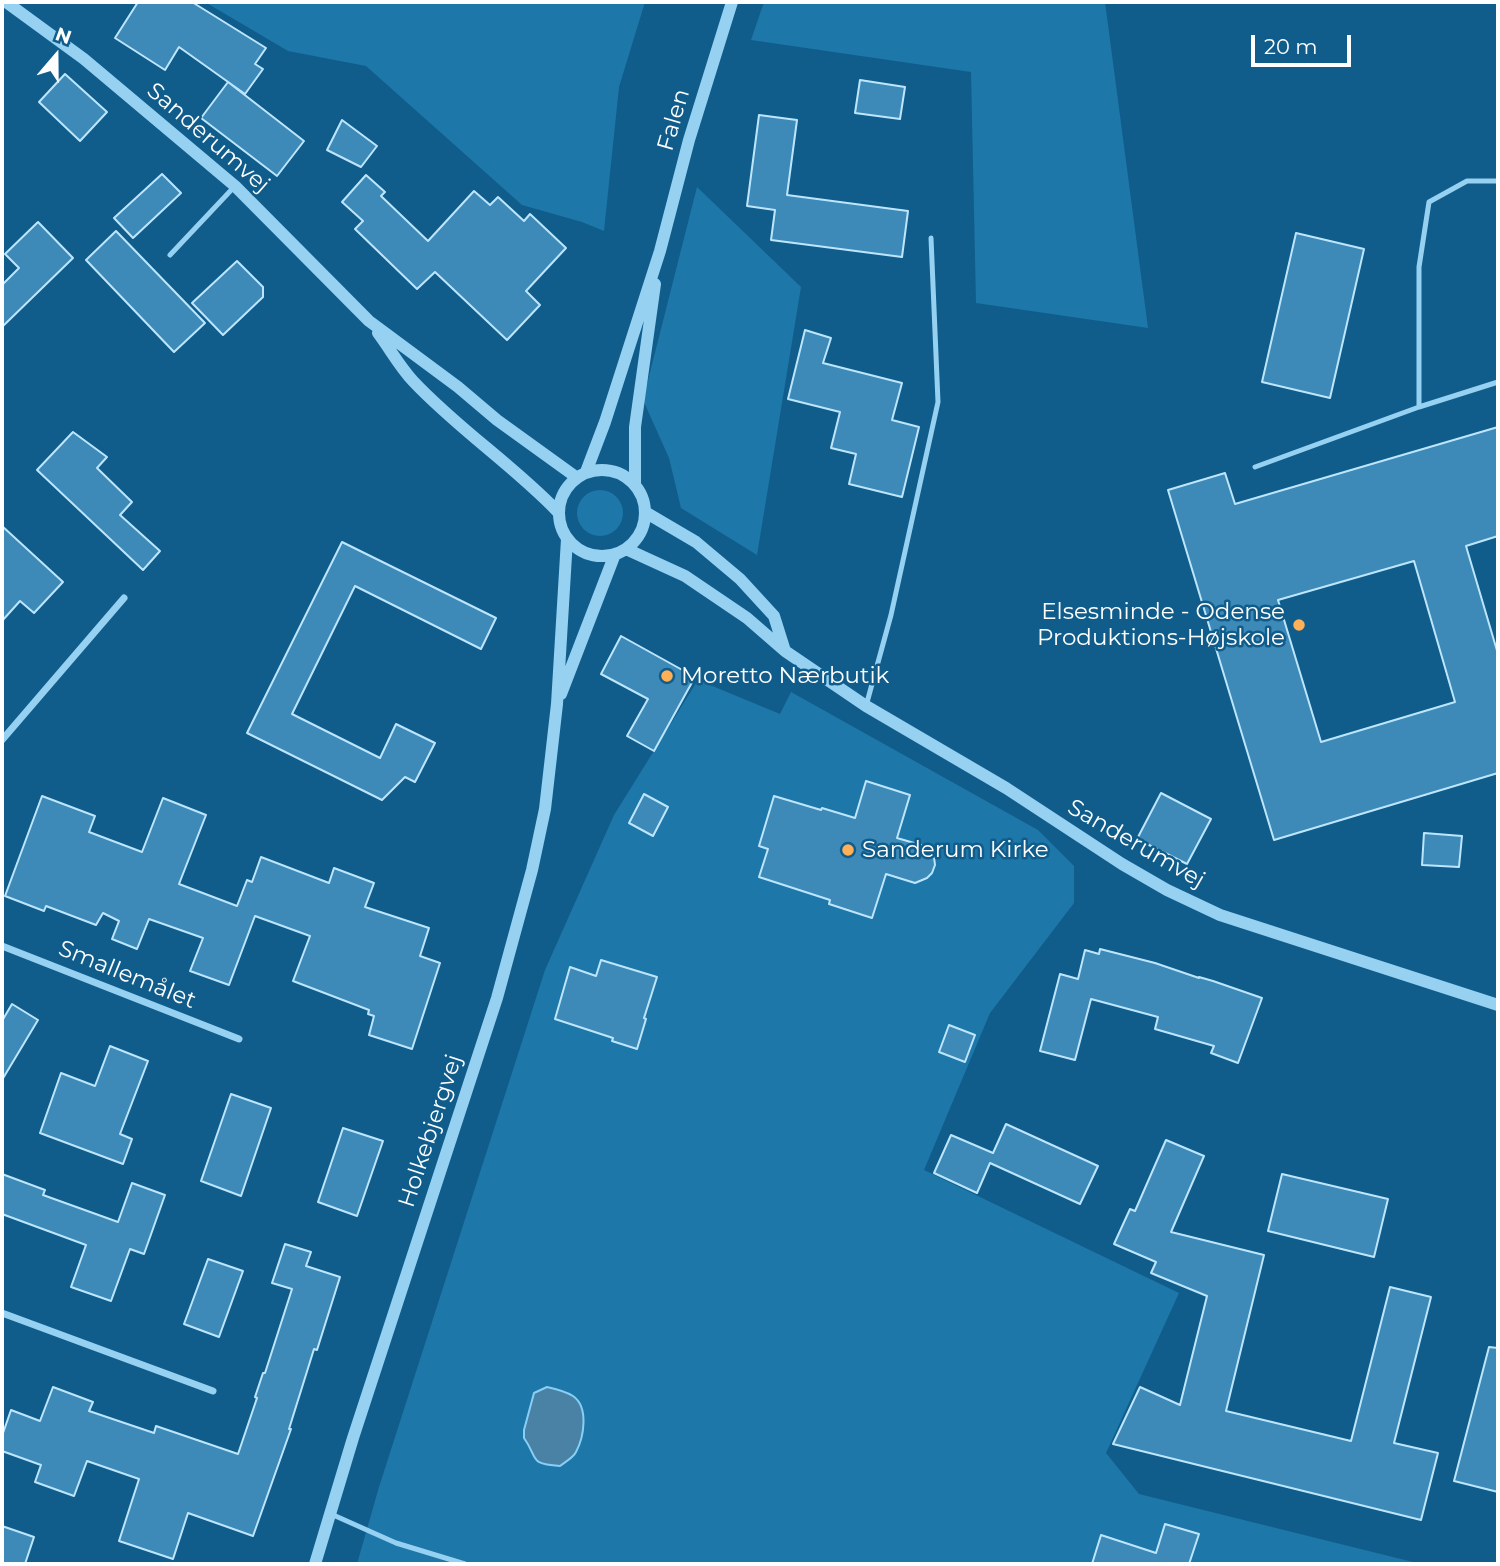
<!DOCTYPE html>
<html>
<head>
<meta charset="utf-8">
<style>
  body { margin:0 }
  #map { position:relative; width:1500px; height:1566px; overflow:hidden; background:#105d8c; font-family:Montserrat,sans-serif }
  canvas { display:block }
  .frame { position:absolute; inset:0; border:4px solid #fff; pointer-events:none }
  .north { position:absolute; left:21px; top:21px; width:70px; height:70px; -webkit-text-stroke:5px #105d8c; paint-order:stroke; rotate:20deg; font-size:19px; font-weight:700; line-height:28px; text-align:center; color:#fff }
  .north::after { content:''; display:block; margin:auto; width:24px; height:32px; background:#fff; clip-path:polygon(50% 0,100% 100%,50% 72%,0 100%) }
  .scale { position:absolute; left:1251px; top:35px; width:100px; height:32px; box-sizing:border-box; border:4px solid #fff; border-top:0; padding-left:9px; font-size:21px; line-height:24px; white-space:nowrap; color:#fff; -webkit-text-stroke:5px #105d8c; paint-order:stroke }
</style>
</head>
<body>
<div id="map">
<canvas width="1500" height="1566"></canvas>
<div class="frame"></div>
<div class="north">N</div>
<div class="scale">20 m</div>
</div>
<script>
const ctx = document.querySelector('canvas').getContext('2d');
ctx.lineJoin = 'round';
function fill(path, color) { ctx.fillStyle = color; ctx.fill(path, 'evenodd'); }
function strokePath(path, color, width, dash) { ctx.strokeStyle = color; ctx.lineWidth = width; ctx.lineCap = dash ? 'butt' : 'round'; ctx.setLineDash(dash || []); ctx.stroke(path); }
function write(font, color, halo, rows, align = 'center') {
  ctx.font = font + ' Montserrat,sans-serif'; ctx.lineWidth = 5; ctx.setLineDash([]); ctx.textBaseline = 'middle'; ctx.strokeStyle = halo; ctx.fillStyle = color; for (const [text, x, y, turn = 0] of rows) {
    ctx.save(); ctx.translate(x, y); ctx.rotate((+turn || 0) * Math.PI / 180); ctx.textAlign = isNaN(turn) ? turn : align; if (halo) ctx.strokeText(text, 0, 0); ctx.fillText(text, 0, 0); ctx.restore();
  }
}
const green = new Path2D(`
  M205,2h440l-26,85 -15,144 -22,-9 -60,-17 -156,-139 -78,-15z
  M764,2h341l43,326 -172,-25 -5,-231 -220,-32z
  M697,187l104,100 -44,268 -76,-47 -12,-50 -26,-58z
  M577 513a23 23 0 1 1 46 0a23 23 0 1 1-46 0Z
  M698,680l82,34 11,-22 247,138 36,36v37l-84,110 -66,157 255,123 -73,160 33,41 282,70h-1064l22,-77 166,-517 69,-155z`);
const water = new Path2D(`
  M547,1387c9,2 18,4 26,9 16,11 11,41 3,56 -3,6 -11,10 -16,14 -32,-2 -21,-7 -36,-28v-8l10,-37z`);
const building = new Path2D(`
  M138,2h54l74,46 -11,16 8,5 -18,25 -66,-47 -14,23 -50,-32z
  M65,74l42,38 -27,29 -41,-39z
  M860,80l45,7 -5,32 -45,-6z
  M228,82l76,59 -27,35 -76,-58z
  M759,115l38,5 -10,75 121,16 -6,46 -131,-17 4,-30 -28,-4z
  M342,120l35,26 -16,21 -34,-17z
  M162,174l19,19 -48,45 -19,-20z
  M366,175l19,17 -4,4 47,45 46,-50 16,14 8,-8 26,24 6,-7 36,34 -40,43 14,14 -33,35 -72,-68 -18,17 -62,-60 8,-8 -21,-19z
  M38,222l35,36 -71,69v-42l17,-17 -14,-14z
  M116,231l89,92 -31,29 -88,-92z
  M1296,233l68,16 -34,149 -68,-16z
  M237,261l26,26v10l-40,38 -31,-32z
  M805,330l26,8 -8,25 79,20 -10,37 27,7 -17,70 -53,-13 7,-30 -25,-6 9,-36 -52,-13z
  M1498,427v109l-32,10 32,108v119l-224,67 -106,-350 57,-17 10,31zM1414,561l41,141 -134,40 -43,-142z
  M73,432l34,25 -10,11 35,34 -12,13 40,36 -17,19 -106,-100z
  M2,526l61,56 -29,31 -14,-12 -18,20z
  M342,542l154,76 -15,31 -126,-63 -63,128 88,44 16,-34 39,19 -20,39 -10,-5 -23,23 -135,-67z
  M621,636l74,41 -41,74 -27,-15 21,-37 -47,-25z
  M866,781l44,14 -13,43 24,7 8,6 5,6 1,8 -3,8 -5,5 -12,5 -29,-9 -14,44 -43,-14 1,-4 -71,-23 9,-28 -9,-3 15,-50 47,14 1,-2 33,10z
  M1161,793l50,26 -24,45 -50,-25z
  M644,794l24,13 -15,29 -24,-13z
  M42,796l53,20 -6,16 53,20 21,-54 43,17 -27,69 58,22 10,-26 5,2 9,-25 68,26 5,-15 40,15 -9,24 64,21 -9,28 20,7 -28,86 -43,-14 5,-19 -6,-2 1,-4 -76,-29 17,-45 -55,-20 -26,69 -39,-14 13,-33 -54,-19 -12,30 -25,-10 7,-18 -16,-8 -7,12 -50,-19 -2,5 -39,-15z
  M1424,833l38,3 -3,31 -37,-2z
  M1100,949l55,14 44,15v-1l14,4 49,17 -24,65 -27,-10 3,-7 -59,-17 3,-12 -67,-18 -16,61 -35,-9 20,-77 18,5 7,-29 14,4z
  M601,960l56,17 -13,41 2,1 -9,30 -25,-8 1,-3 -58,-19 15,-52 26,9z
  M12,1004l26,16 -36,60v-59z
  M949,1025l26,10 -10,27 -26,-10z
  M110,1046l38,15 -28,73 12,5 -9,25 -83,-31 21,-60 34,13z
  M231,1094l40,14 -30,88 -40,-15z
  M1006,1124l92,42 -18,38 -90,-41 -13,30 -43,-20 17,-38 42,18z
  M343,1128l40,13 -26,75 -39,-14z
  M1166,1140l38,16 -33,76 93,23 -38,156 125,30 39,-154 41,10 -37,146 44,10 -17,67 -308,-76 27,-57 40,18 27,-109 -56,-23 5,-11 -42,-18 16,-35 5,2z
  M2,1174l43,16 -2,5 75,27 14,-39 33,12 -21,59 -14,-5 -19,52 -40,-14 15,-42 -84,-31z
  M1282,1174l106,25 -14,58 -106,-26z
  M285,1244l26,8 -5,14 34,11 -23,73 -3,-1 -25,80h2l-38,107 -65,-23 -15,46 -54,-18 20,-62 -52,-18 -13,35 -39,-14 6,-17 -39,-14v-15l9,-26 29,11 13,-34 40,15 -4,9 65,22 2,-7 82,28 19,-56 -2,-1 8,-24h2l27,-84 -20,-6z
  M208,1259l35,12 -24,66 -35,-13z
  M1489,1347l9,1v144l-44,-11z
  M1165,1524l34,10 -10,30h-97l9,-29 55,18z
  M2,1526l32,11 -9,27h-23z`);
const service = new Path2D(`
  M170,255l65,-69
  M1419,407v-140l10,-65 38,-21h31
  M1255,467l164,-60 79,-25
  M866,706l25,-91 47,-213 -7,-164
  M331,1514l65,29 69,21`);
const minor = new Path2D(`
  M2,740l122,-142
  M2,946l237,93
  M2,1313l211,78`);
const tertiary = new Path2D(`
  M6,2l78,57 151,127 134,135 89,66 39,33 79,57
  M378,333c12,16 22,34 35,48 45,48 100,84 145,131
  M559 513a43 43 0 1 1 86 0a43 43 0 1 1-86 0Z
  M586,472l19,-50 55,-171 29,-111 43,-138
  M635,485v-58l20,-143
  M645,512l51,30 44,37 34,37 11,35
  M626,549l59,27 62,42 38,33 81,55 140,82 116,76 45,26 53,25 278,90
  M561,694l54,-140
  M315,1564l38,-126 144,-440 35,-128 13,-61 12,-105 10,-165`);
const markers = [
  [1299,625,7,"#ffb057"],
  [667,676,7,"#ffb057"],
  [848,850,7,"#ffb057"]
];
const streetNames = [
  ["Falen",674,120,-74],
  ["Sanderumvej",208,138,41],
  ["Sanderumvej",1136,844,30],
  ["Smallemålet",127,975,22],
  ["Holkebjergvej",431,1131,-72]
];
const poiNames = [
  ["Elsesminde - Odense",1285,612,"right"],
  ["Produktions-Højskole",1285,638,"right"],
  ["Moretto Nærbutik",681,676],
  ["Sanderum Kirke",862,850]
];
fill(green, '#1e77a9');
fill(water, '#4982a4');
strokePath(water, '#87cff6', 2);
fill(building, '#3d8ab8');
strokePath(building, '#bde6fd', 2);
strokePath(service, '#96d1f2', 5);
strokePath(minor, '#96d1f2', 7);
strokePath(tertiary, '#96d1f2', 12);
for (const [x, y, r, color] of markers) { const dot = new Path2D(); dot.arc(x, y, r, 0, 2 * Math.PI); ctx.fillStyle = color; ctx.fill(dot); strokePath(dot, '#105d8c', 2.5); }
write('23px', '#fff', '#105d8c', streetNames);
write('23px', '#fff', '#105d8c', poiNames, 'left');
</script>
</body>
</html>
